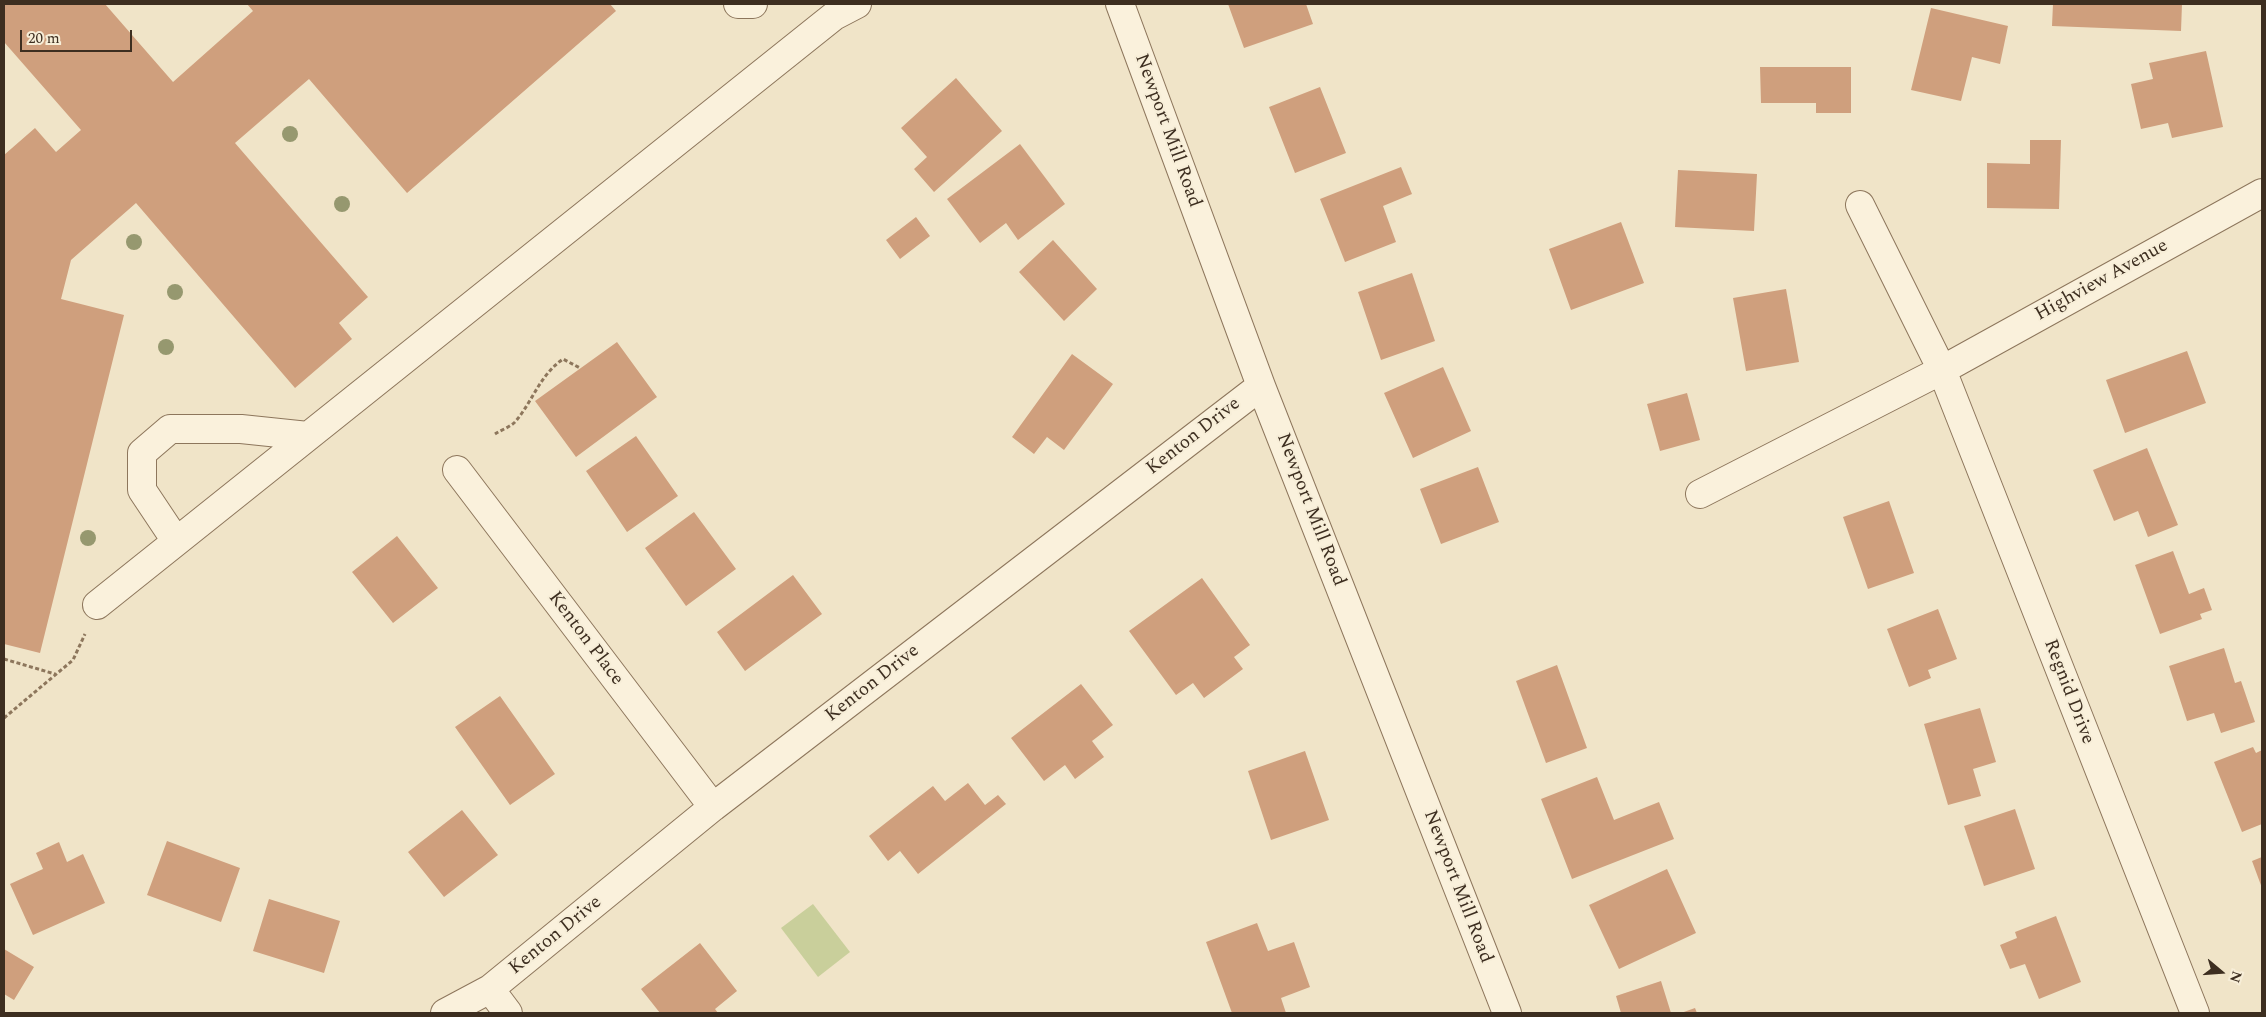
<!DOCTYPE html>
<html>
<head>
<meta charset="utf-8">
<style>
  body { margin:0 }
  #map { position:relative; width:2266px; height:1017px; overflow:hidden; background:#f0e4c8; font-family:Spectral,serif }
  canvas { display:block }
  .frame { position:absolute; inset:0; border:5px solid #3d2e20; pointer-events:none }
  .north { position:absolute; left:2196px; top:947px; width:50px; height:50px; -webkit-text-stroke:4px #f7eed8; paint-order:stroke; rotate:108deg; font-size:14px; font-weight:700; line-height:20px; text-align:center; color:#3d2e20 }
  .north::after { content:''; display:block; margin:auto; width:18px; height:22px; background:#3d2e20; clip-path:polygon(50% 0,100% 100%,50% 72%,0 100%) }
  .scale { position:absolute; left:20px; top:30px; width:112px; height:22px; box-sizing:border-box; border:2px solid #3d2e20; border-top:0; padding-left:6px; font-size:15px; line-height:18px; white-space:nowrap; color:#3d2e20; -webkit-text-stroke:4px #f7eed8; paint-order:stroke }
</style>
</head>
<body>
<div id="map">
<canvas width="2266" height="1017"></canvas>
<div class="frame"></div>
<div class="north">N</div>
<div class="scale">20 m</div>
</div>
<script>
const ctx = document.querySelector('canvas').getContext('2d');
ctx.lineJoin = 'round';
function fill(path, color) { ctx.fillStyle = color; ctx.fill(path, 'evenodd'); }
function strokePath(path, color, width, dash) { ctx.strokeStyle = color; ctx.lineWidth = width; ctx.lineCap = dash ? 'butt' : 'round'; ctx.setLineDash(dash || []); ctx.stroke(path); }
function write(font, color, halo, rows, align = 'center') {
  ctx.font = font + ' Spectral,serif'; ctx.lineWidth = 4; ctx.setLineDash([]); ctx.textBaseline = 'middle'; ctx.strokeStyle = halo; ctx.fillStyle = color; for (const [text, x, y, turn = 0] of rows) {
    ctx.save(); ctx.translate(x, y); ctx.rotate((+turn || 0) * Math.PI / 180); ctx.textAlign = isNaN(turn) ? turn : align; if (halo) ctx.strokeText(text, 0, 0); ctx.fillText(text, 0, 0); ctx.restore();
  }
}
const green = new Path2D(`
  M813,904l37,48 -32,25 -37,-49z`);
const building = new Path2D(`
  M4,4h101l68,78 80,-71 -6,-7h363l6,7 -209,182 -98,-114 -74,64 133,154 -29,26 13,16 -57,49 -159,-185 -65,57 -10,39 63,16 -84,338 -36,-9v-489l31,-27 21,24 25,-22 -77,-88z
  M1228,4h78l7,20 -69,24z
  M2053,4h129l-1,27 -129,-5z
  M1931,8l77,18 -8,38 -28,-7 -11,44 -50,-11z
  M2206,51l17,76 -51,11 -4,-15 -27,6 -10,-45 22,-5 -4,-16z
  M1760,67h91v46h-35v-10h-55z
  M956,78l46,53 -68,61 -20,-23 13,-12 -26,-29z
  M1320,87l26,66 -51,20 -26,-66z
  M2030,140h31l-2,69 -72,-1v-45l43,1z
  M1020,144l45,60 -47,36 -12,-17 -26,20 -33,-44z
  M1401,167l11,27 -29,12 13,36 -51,20 -25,-63z
  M1678,170l79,4 -3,57 -79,-4z
  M916,217l14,19 -30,23 -14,-19z
  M1621,222l23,61 -73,27 -22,-61z
  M1053,240l44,49 -33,32 -45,-49z
  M1412,273l23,68 -54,19 -23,-68z
  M1786,289l13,73 -53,9 -13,-73z
  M617,342l40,55 -81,60 -41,-56z
  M2187,351l19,52 -81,30 -19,-53z
  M1072,354l41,30 -49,66 -17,-13 -13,17 -22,-17z
  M1443,367l28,64 -58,27 -29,-65z
  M1687,393l13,47 -40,11 -13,-47z
  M636,436l42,60 -51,36 -41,-61z
  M2147,448l31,77 -30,12 -10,-26 -24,10 -21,-51z
  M1478,467l21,55 -58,22 -21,-55z
  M1889,501l25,72 -46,16 -25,-72z
  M694,512l42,57 -50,37 -41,-58z
  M397,536l41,52 -45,35 -41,-51z
  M2173,551l16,43 15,-6 8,22 -12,4 2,5 -42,15 -25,-69z
  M793,575l29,39 -77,57 -28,-39z
  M1202,578l48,67 -16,12 9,12 -39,29 -11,-15 -17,12 -47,-64z
  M1938,609l19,50 -29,11 3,8 -22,9 -22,-58z
  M2224,648l11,35 6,-2 14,41 -34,11 -7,-20 -27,8 -18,-55z
  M1557,665l30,83 -41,15 -30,-82z
  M1081,684l32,41 -21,16 12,16 -29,22 -10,-14 -21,16 -33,-43z
  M500,696l55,78 -45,31 -55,-78z
  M1980,708l16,54 -23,7 8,27 -33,9 -24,-81z
  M2253,747l3,6 6,-3v74l-20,8 -28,-70z
  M1305,751l24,69 -58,20 -23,-69z
  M1597,777l17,43 45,-18 15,37 -102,40 -31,-80z
  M968,783l17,22 13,-10 8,9 -88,70 -18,-23 -12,10 -19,-25 64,-50 12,15z
  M2015,809l20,60 -51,17 -20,-60z
  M462,810l36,45 -54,42 -36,-45z
  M167,841l73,27 -19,54 -74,-27z
  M59,842l8,20 16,-8 22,49 -72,32 -23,-51 33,-15 -7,-16z
  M2262,857v31l-10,-27z
  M1667,869l29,64 -77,36 -30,-64z
  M269,899l71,22 -16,52 -71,-22z
  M2056,916l25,66 -42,17 -14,-35 -15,5 -10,-24 17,-7 -2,-6z
  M1257,923l11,28 26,-9 16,45 -29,11 5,15h-54l-26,-71z
  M700,943l37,48 -22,18 3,4h-58l-19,-24z
  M4,949l30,18 -20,33 -10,-6z
  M1661,981l10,32h-50l-5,-17z
  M1695,1008l2,5h-16z`);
const path = new Path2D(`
  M495,434c6,-4 15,-7 20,-12 18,-21 24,-46 48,-63l17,9
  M4,659l51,15
  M4,718l69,-58 12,-26`);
const minor = new Path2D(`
  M738,4h15
  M1120,4l141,382 246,627
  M1860,205l82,165 253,643
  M457,470l256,337
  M1700,494l242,-124 320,-177
  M176,541l-34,-51v-37l28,-24h71l67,7
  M97,605l737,-589 23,-12
  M490,989l18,24
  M445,1013l45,-24 223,-182 548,-421`);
const trees = [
  [290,134],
  [342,204],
  [134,242],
  [175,292],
  [166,347],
  [88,538]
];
const streetNames = [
  ["Newport Mill Road",1167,131,70],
  ["Highview Avenue",2102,281,-29],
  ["Kenton Drive",1194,437,-38],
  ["Newport Mill Road",1310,510,69],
  ["Kenton Place",585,639,53],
  ["Kenton Drive",873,684,-38],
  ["Regnid Drive",2068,692,69],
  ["Newport Mill Road",1457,887,69],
  ["Kenton Drive",556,936,-39]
];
fill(green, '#c9cf9b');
fill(building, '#cf9f7d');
strokePath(minor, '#8d765c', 30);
strokePath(path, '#8d765c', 3, [4, 2.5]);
strokePath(minor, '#faf1dc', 28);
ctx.fillStyle = '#96986f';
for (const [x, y] of trees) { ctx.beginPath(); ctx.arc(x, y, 8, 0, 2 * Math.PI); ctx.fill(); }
write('19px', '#3d2e20', '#f7eed8', streetNames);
</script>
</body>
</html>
